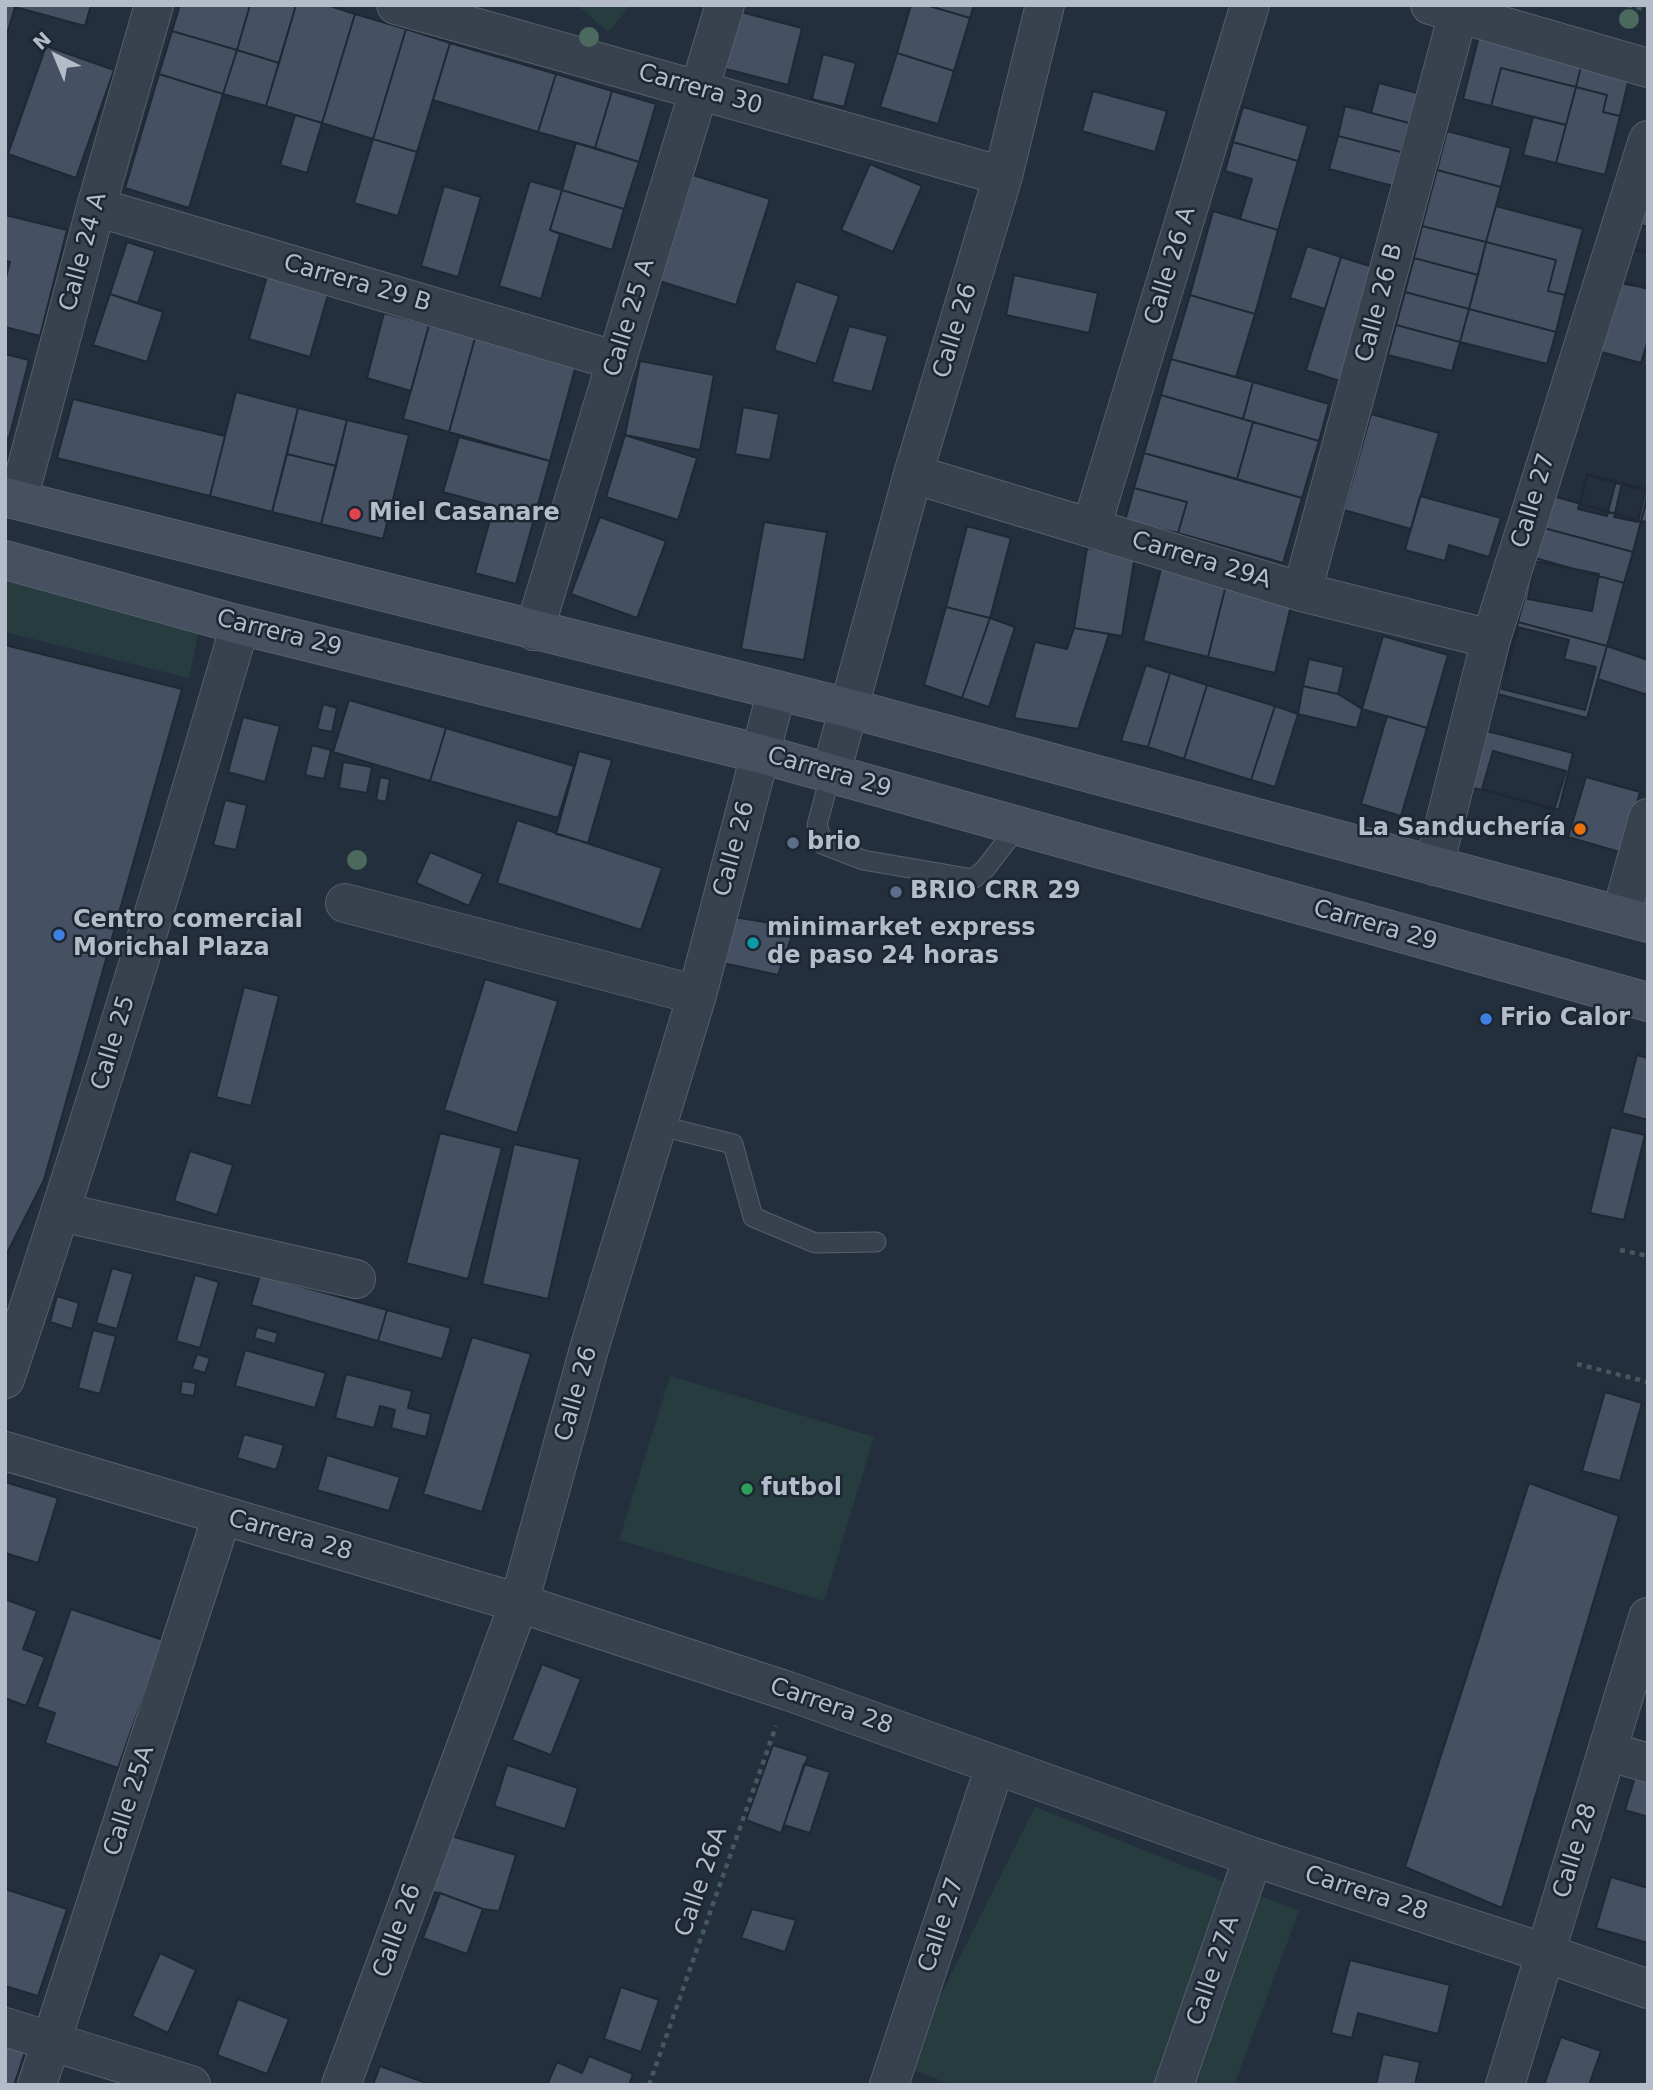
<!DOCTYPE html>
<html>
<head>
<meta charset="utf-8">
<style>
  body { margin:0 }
  #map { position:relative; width:1653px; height:2090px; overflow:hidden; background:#242f3e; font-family:"DejaVu Sans",sans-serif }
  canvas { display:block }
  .frame { position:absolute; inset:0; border:7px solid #b4bcc9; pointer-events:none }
  .north { position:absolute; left:21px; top:21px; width:70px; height:70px; -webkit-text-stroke:5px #1d2633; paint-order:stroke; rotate:317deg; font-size:19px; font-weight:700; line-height:28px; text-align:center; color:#b4bcc9 }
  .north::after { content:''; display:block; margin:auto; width:24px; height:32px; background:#b4bcc9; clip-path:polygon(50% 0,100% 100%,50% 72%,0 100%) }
</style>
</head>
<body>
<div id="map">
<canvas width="1653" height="2090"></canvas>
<div class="frame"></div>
<div class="north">N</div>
</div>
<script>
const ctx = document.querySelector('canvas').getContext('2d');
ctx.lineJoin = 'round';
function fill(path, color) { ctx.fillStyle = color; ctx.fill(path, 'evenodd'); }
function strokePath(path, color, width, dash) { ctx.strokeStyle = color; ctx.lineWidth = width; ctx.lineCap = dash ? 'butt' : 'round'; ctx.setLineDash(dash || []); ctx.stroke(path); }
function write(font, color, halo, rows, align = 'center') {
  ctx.font = font + ' "DejaVu Sans",sans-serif'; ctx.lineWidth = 5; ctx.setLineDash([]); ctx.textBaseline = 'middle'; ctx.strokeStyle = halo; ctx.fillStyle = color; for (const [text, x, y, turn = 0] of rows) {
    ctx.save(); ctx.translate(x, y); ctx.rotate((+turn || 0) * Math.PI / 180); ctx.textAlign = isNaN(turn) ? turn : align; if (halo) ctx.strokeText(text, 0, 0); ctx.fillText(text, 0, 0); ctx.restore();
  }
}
const green = new Path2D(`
  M577,5h54l-23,27z
  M5,573l195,51 -11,54 -184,-46z
  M670,1376l204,61 -50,164 -205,-61z
  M1035,1807l264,104 -65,174h-281l-48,-18z`);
const building = new Path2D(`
  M5,5h86l-6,21 -70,-19 -10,34z
  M180,5h70l-13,45 -65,-19z
  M250,5h46l-17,58 -42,-13z
  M296,5h31l28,9 -33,109 -56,-17z
  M911,5h15l44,13 -16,53 -57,-18z
  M926,5h48l-4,13z
  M737,11l65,17 -14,57 -66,-17z
  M355,14l51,15 -33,110 -51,-16z
  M406,29l44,14 -33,109 -44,-13z
  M172,31l65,19 -14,44 -64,-20z
  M1479,36l103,26 -6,25 -75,-19 -10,38 -28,-7z
  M450,43l106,31 -18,58 -105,-32z
  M46,46l68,24 -38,108 -68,-24z
  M237,50l42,13 -13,43 -43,-12z
  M897,53l57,18 -16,53 -58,-17z
  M823,54l33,9 -12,44 -32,-8z
  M1582,62l48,12 -10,42 -17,-4 4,-17 -31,-8z
  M1501,68l75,19 -10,38 -75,-19z
  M159,74l64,20 -34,114 -64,-20z
  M556,74l56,17 -17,57 -57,-16z
  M1379,83l42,11 -12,29 -38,-10z
  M1576,87l31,8 -4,17 17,4 -15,59 -49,-12z
  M612,91l44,13 -17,58 -44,-14z
  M1093,91l74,20 -12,41 -73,-21z
  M1345,106l64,17 -8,29 -63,-16z
  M1243,107l65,19 -10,35 -65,-19z
  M295,115l27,8 -15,50 -27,-8z
  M1533,117l33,8 -10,38 -33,-8z
  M1447,131l64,17 -10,39 -64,-17z
  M1338,136l63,16 -8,34 -64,-17z
  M373,139l44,13 -19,64 -44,-13z
  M1233,142l65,19 -20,69 -38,-11 12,-40 -27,-8z
  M576,143l63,19 -15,47 -62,-19z
  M870,164l52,22 -29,66 -52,-22z
  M1437,170l64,17 -15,55 -64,-16z
  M693,175l77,24 -34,106 -77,-24z
  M530,181l32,9 -12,40 10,4 -19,65 -42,-13z
  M1648,184v43l-13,-4z
  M444,186l37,11 -23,80 -37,-11z
  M562,190l62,19 -12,41 -62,-20z
  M1496,206l87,23 -18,66 -17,-4 8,-31 -70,-18z
  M1213,211l65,19 -23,84 -65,-19z
  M5,215l62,15 -27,106 -35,-9v-46l5,-19 -5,-2z
  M1422,226l64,16 -8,33 -64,-17z
  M127,242l28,9 -17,52 -28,-9z
  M1486,242l70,18 -8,31 17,4 -9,37 -87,-23z
  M1307,246l34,11 -16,52 -35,-11z
  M1625,246l23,6v37l-33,-9z
  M1619,247l29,6v35l-35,-6z
  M1341,257l35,11 -36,113 -34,-11z
  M1414,258l64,17 -9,34 -64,-17z
  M268,273l61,18 -19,66 -61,-18z
  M1014,275l84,18 -9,40 -83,-18z
  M1615,280l33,9v51l-7,23 -47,-13z
  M796,281l43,15 -23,68 -42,-14z
  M1405,292l64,17 -9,33 -64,-17z
  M110,294l53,18 -16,50 -54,-17z
  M1190,295l65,19 -19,63 -65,-18z
  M1469,309l87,23 -9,32 -87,-22z
  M384,313l45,12 -18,66 -44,-13z
  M429,325l46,13 -26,94 -46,-13z
  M1396,325l64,17 -8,29 -64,-16z
  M849,326l39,10 -16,56 -40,-10z
  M475,338l101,27 -26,96 -101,-29z
  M5,354l24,6 -20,78 -4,-1z
  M1171,359l82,23 -10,37 -82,-24z
  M640,361l74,14 -14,75 -75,-15z
  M1253,382l76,22 -10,37 -76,-22z
  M236,392l62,16 -26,104 -62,-16z
  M1161,395l92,27 -16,57 -93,-26z
  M73,399l152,37 -15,60 -153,-38z
  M743,407l36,7 -9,46 -35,-6z
  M298,408l49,12 -11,46 -49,-12z
  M1371,414l68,19 -28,96 -67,-19z
  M347,420l62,15 -26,104 -62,-15z
  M1253,422l66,19 -17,57 -65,-19z
  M625,435l72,23 -19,62 -72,-23z
  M459,437l91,24 -34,123 -41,-11 19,-67 -51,-14z
  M1144,453l158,45 -19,65 -105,-30 9,-31 -53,-14z
  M287,454l49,12 -15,58 -49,-12z
  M1587,474l29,7 -9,35 -29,-7z
  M1587,475l61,17 -7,29 -61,-17z
  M1622,483l24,6 -8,33 -24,-5z
  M1134,488l53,14 -9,31 -53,-12z
  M1420,496l81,22 -12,39 -40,-12 -4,16 -40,-11z
  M1553,496l88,25 -8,31 -89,-24z
  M1648,496v26l-7,-1z
  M600,517l66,24 -29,77 -66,-24z
  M764,522l63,10 -23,128 -63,-11z
  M967,526l44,12 -21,80 -44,-11z
  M1544,528l89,24 -9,31 -89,-25z
  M1087,548l48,7 -13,81 -48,-8z
  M1535,558l89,25 -17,63 -89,-24z
  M1535,561l64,13 -7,37 -64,-12z
  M1161,569l65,16 -18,72 -65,-16z
  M1226,585l66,16 -17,72 -67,-16z
  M946,607l44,11 -28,80 -38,-13z
  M990,618l25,9 -26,80 -27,-9z
  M1518,622l89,24 -20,72 -89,-24z
  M1518,627l51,13 -5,19 32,8 -11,43 -83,-21z
  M1074,628l35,6 -31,95 -64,-11 21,-76 32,7z
  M1383,636l65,19 -21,73 -65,-19z
  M5,645l177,44 -138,491 -39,77z
  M1607,646l41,14v35l-50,-16z
  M1309,659l35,8 -6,27 -35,-8z
  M1146,665l24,8 -22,74 -27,-6z
  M1170,673l37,12 -23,74 -36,-12z
  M1207,685l68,21 -24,74 -67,-21z
  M1303,686l35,8 24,15 -5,19 -59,-14z
  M349,700l97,28 -16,53 -97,-29z
  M323,704l14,4 -5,24 -15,-3z
  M1275,706l23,8 -23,73 -24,-7z
  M1387,716l40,12 -26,88 -40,-12z
  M243,717l37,9 -15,56 -37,-10z
  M446,728l128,38 -16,52 -128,-37z
  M1479,729l94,24 -14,56 -94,-23z
  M312,745l19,5 -7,29 -19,-4z
  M579,751l33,9 -24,83 -32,-9z
  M1493,751l73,20 -12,39 -72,-21z
  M343,762l29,5 -5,26 -28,-5z
  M380,777l10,2 -4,23 -10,-2z
  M1586,777l54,15 -17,61 -55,-16z
  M225,800l22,5 -11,45 -23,-5z
  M517,820l145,48 -21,62 -144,-47z
  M430,852l53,22 -14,32 -53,-23z
  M728,916l67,11 -17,48 -69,-15z
  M485,979l73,22 -41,132 -73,-23z
  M244,987l35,9 -28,110 -35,-9z
  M1637,1055l11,3v62l-26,-7z
  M1611,1127l34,8 -21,85 -34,-7z
  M440,1133l62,15 -34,131 -62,-16z
  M514,1144l66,15 -32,140 -66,-15z
  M190,1151l43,14 -16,50 -43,-14z
  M112,1268l21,6 -16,55 -21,-6z
  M195,1275l24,7 -19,66 -24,-7z
  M260,1275l127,35 -9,31 -127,-36z
  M57,1296l22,7 -7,26 -22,-7z
  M387,1310l64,18 -9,31 -64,-18z
  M257,1327l21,6 -3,11 -21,-6z
  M93,1330l23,6 -16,58 -22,-6z
  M472,1337l59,17 -49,158 -59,-18z
  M245,1350l81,23 -11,35 -80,-22z
  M197,1354l13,4 -5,15 -13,-4z
  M346,1374l66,17 -4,17 23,6 -5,23 -35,-9 4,-18 -15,-4 -6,22 -39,-10z
  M182,1381l14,2 -2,13 -14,-2z
  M1605,1392l37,11 -22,78 -38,-10z
  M244,1434l40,11 -8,25 -39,-12z
  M327,1455l73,22 -11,34 -72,-21z
  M5,1482l53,16 -20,65 -33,-10z
  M1529,1483l90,33 -117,392 -97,-41z
  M5,1599l32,12 -14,38 22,8 -19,49 -21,-8z
  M71,1609l92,31 -45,128 -73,-25 10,-30 -18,-6z
  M542,1664l39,15 -30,76 -39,-15z
  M773,1745l35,11 -27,77 -35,-13z
  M804,1764l26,8 -20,61 -26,-8z
  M507,1765l71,23 -13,41 -71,-23z
  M1635,1777l13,3v37l-23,-7z
  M448,1835l68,20 -17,56 -16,-2 -43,-16 -8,-1z
  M1611,1877l37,11v55l-52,-15z
  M5,1889l62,20 -29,87 -33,-10z
  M440,1893l43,16 -16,45 -44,-16z
  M752,1909l44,11 -11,32 -44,-14z
  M160,1953l36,17 -28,63 -36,-17z
  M1350,1960l100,25 -12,49 -80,-21 -6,25 -21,-5z
  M621,1987l38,13 -18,52 -37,-13z
  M238,1999l51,20 -22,55 -50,-19z
  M1561,2037l40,14 -12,34h-45z
  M5,2042l21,7 -12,36h-9z
  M1383,2054l37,8 -5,23h-39z
  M589,2056l44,18 -4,11h-82l10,-23 25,11z
  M380,2066l46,17 -1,2h-52z`);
const path = new Path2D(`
  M1627,5l18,4v-4
  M1620,1250l28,6
  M1577,1364l71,18
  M649,2085l127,-359`);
const service = new Path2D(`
  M831,773l-14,52 7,20 39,15 110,19 12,-10 33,-43
  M657,1125l76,19 20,73 62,26 61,-1`);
const minor = new Path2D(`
  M396,5l607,171
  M1430,5l218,63
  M96,207l521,154
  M913,474l389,118 189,47
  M18,500l78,-293 58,-202
  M1091,528l159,-523
  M1302,592l156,-578
  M534,631l191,-626
  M831,773l82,-299 90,-298 42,-171
  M1434,866l57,-227 157,-499
  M345,903l352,92
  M1621,915l27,-97
  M61,1212l295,67
  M5,1379c84,-250 161,-501 235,-754
  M5,1451l514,152 269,88 465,166 292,96 103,36
  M1607,1751l41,12
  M5,2027l186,58
  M37,2085l185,-569
  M341,2085l178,-482 70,-254 108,-354 80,-305
  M889,2085l106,-319
  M1174,2085l79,-228
  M1505,2085l143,-468`);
const secondary = new Path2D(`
  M5,497l843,211 800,215
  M5,560l235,65 521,129 887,248`);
const trees = [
  [1629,19],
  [589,37],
  [357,860]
];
const markers = [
  [355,514,7,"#e0444e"],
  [1580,829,7,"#e8710a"],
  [793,843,7,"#5c6f8a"],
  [896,892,7,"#5c6f8a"],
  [59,935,7,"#3f7fe0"],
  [753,943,7,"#0f9aa8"],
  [1486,1019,7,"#3f7fe0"],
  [747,1489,7,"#2e9e5b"]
];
const streetNames = [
  ["Carrera 30",700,90,16],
  ["Calle 24 A",84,252,-75],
  ["Calle 26 A",1171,266,-73],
  ["Carrera 29 B",357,284,16],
  ["Calle 26 B",1380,303,-75],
  ["Calle 25 A",630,318,-73],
  ["Calle 26",956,331,-73],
  ["Calle 27",1534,501,-73],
  ["Carrera 29A",1201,561,17],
  ["Carrera 29",279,634,14],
  ["Carrera 29",829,773,16],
  ["Calle 26",735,849,-75],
  ["Carrera 29",1375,926,16],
  ["Calle 25",114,1043,-73],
  ["Calle 26",577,1394,-74],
  ["Carrera 28",290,1536,16],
  ["Carrera 28",831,1707,19],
  ["Calle 25A",130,1801,-72],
  ["Calle 28",1576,1851,-73],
  ["Calle 26A",702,1882,-71],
  ["Carrera 28",1366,1894,18],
  ["Calle 27",942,1925,-72],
  ["Calle 26",398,1931,-70],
  ["Calle 27A",1214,1971,-71]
];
const poiNames = [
  ["Miel Casanare",369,514],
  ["La Sanduchería",1566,829,"right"],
  ["brio",807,843],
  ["BRIO CRR 29",910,892],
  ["Centro comercial",73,921],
  ["Morichal Plaza",73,949],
  ["minimarket express",767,929],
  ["de paso 24 horas",767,957],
  ["Frio Calor",1500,1019],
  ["futbol",761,1489]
];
fill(green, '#263c3f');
fill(building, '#455162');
strokePath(building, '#1f2835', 2);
strokePath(service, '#565f6c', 21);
strokePath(minor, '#565f6c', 40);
strokePath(secondary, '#565f6c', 40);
strokePath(path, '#44595c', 4.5, [5, 5]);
strokePath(service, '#38414e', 19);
strokePath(minor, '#38414e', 38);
strokePath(secondary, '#465061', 38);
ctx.fillStyle = '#4b6a5d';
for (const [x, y] of trees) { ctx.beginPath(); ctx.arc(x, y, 10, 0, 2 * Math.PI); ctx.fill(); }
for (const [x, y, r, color] of markers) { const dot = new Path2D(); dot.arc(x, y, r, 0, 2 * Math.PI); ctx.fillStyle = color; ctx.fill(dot); strokePath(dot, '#1d2633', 2.5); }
write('24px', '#b4bcc9', '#1d2633', streetNames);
write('bold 24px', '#b4bcc9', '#1d2633', poiNames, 'left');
</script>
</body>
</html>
